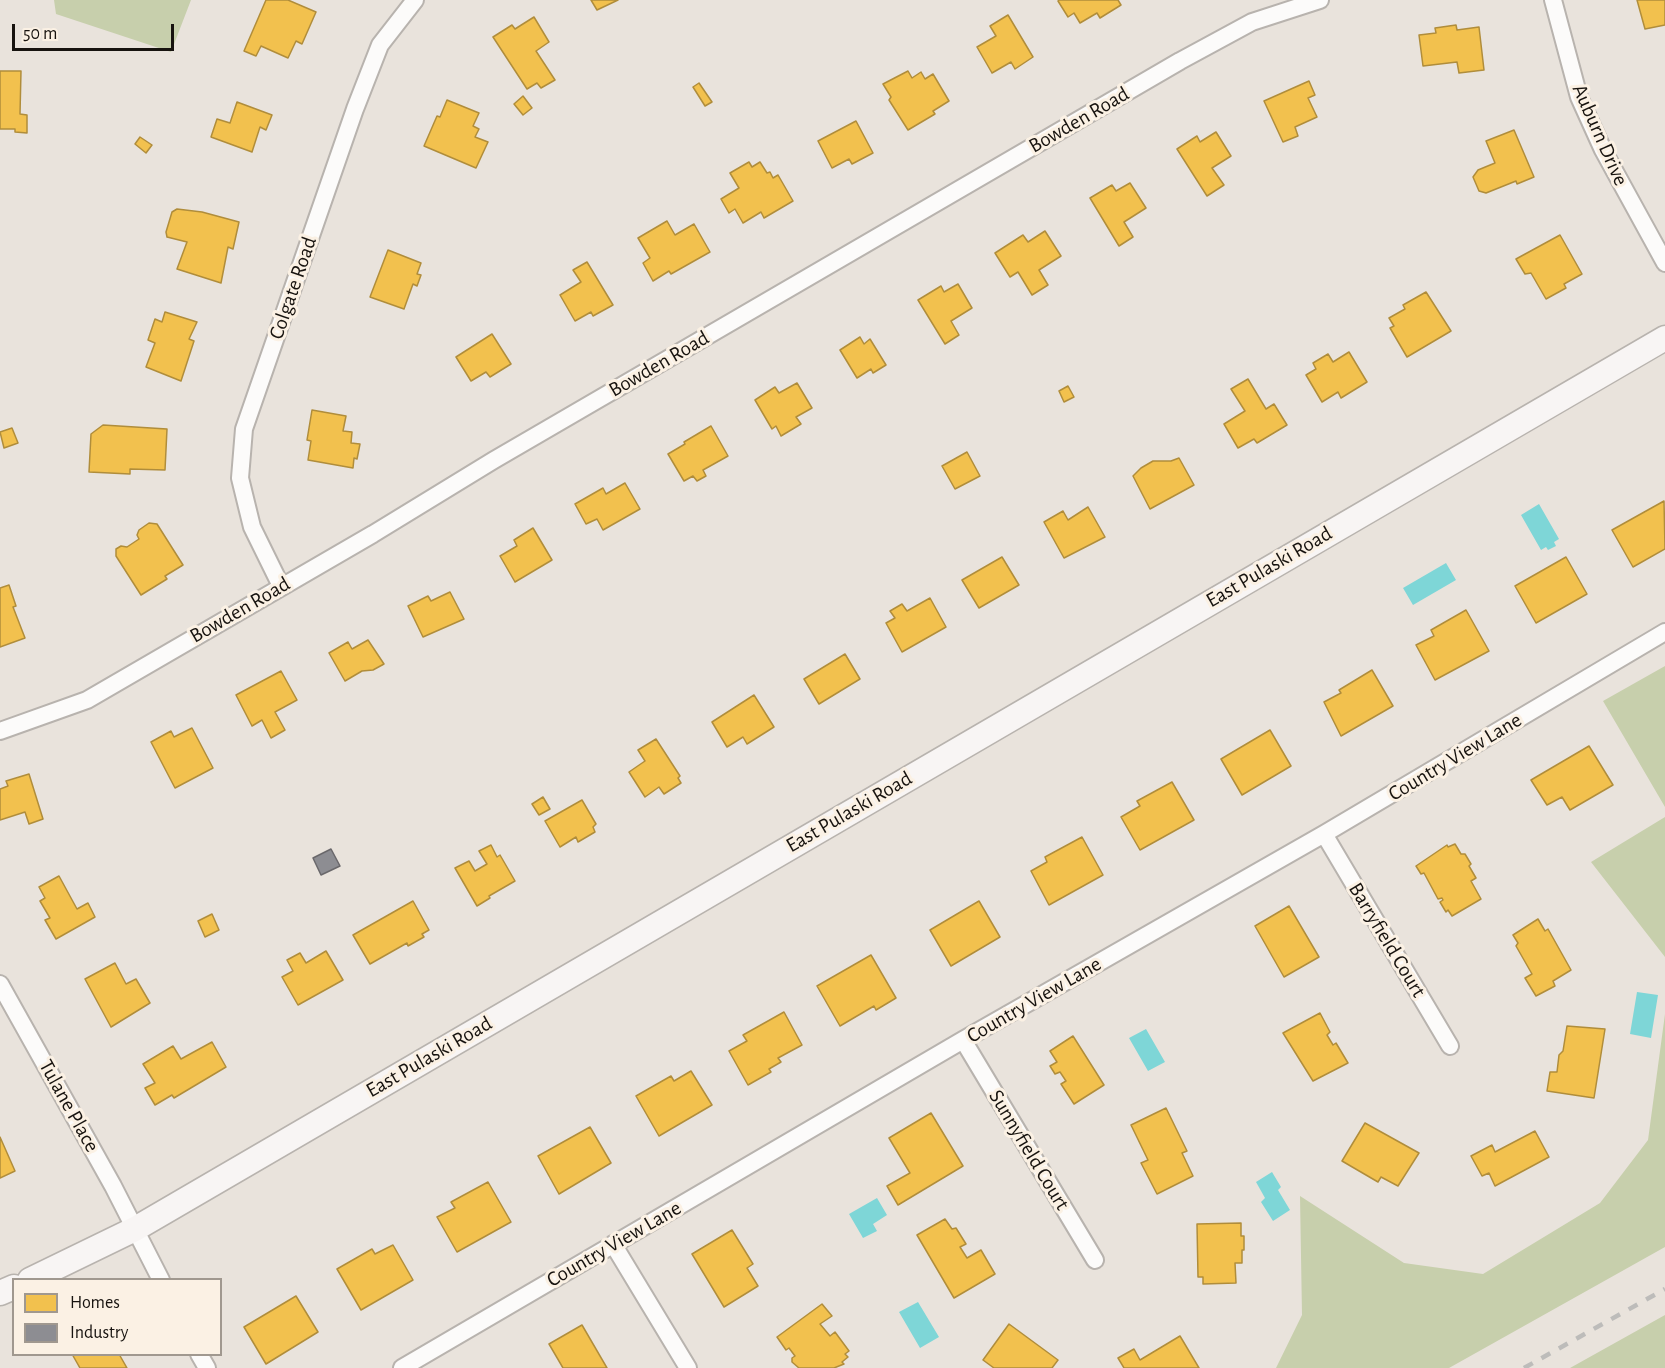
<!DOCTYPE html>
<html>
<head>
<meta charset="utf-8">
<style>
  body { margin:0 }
  #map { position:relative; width:1665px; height:1368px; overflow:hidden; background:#e9e3dc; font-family:"Alegreya Sans",sans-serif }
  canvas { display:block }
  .legend { position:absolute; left:12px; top:1278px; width:210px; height:78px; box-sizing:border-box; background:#fbf1e4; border:2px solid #a0988f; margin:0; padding:8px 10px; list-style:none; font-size:18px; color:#17130f }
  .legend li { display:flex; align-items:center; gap:12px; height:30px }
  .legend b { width:30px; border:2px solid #a0988f }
  .scale { position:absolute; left:12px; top:24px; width:162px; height:27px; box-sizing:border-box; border:3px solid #17130f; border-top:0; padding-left:8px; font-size:18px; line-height:21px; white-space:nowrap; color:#17130f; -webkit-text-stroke:4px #fbf1e4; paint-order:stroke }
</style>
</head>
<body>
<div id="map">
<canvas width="1665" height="1368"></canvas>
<ul class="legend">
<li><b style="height:16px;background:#f2c14e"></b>Homes</li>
<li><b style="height:16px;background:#8d8d92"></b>Industry</li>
</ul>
<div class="scale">50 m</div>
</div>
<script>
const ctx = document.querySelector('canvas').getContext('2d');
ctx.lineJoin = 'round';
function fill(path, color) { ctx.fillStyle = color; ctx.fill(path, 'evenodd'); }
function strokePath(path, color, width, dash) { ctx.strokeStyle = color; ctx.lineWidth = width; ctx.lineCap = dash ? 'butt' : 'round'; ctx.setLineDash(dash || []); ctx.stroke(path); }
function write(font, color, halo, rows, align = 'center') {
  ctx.font = font + ' "Alegreya Sans",sans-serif'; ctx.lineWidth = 6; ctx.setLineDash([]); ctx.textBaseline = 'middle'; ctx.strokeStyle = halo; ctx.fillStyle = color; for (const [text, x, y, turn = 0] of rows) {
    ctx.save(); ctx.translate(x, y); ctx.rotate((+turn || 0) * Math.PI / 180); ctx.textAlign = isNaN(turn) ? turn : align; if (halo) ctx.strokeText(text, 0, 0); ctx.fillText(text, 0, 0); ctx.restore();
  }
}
const green = new Path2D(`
  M54,0h137l-20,52 -115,-38z
  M1665,666v141l-62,-106z
  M1665,817v140l-74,-95z
  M1665,1014v233l-216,121h-173l26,-53 -2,-119 104,67 79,11 117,-71 48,-63z
  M1665,1315v53h-95z`);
const water = new Path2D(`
  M1539,504l20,35 -5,3 2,4 -8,4 -2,-3 -5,3 -20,-35z
  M1446,563l10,17 -43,25 -10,-17z
  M1637,992l21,3 -7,43 -21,-4z
  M1146,1029l19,33 -17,9 -19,-33z
  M1272,1172l9,15 -3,3 12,20 -17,11 -12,-19 4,-4 -9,-16z
  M877,1198l10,17 -14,9 4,7 -14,7 -14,-24z
  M918,1302l21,35 -19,11 -21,-36z`);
const homes = new Path2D(`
  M266,0h22l28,12 -14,32 -6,-3 -8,17 -27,-12 -5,10 -12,-5z
  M591,0h27l-21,10z
  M1059,0h59l3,5 -21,13 -3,-5 -17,10 -6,-10 -6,4 -10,-16z
  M1637,0h28v25l-20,4z
  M1008,15l25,42 -18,12 -4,-7 -19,11 -15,-26 19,-11 -6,-10z
  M534,17l15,25 -13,9 19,29 -14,8 -4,-5 -10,6 -34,-52 19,-12 3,4z
  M1456,25l1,5 22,-3 5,43 -25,3 -2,-11 -34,4 -4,-31 17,-2 -1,-5z
  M0,71h21l-1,43 7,1v18l-12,-1v-3h-15z
  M908,71l4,7 9,-6 4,7 8,-5 16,27 -16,10 2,3 -27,16 -19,-30 2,-3 -8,-13z
  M1309,81l6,14 -7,3 9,19 -22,10 3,9 -15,6 -19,-41z
  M699,83l13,19 -7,4 -12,-19z
  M523,96l9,12 -9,7 -9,-11z
  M447,100l32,13 -6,13 6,3 -4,8 13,5 -12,26 -52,-22 13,-30 3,1z
  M237,102l35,13 -6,15 -6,-3 -8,25 -41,-15 6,-18 13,4z
  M856,121l17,32 -21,11 -3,-5 -17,9 -14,-27z
  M1514,130l20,47 -17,7 -1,-3 -30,12 -7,-2 -6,-14 5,-7 17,-7 -9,-22z
  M1216,132l15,24 -19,12 12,17 -17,11 -30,-47 20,-13 3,6z
  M140,137l12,8 -6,8 -11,-9z
  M749,162l3,5 8,-5 7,11 3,-1 3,6 5,-3 15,26 -29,17 -3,-6 -18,11 -8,-14 -6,4 -8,-14 18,-11 -9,-15z
  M1130,183l16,25 -22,14 9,15 -14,9 -29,-48 22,-13 4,6z
  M177,209l25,3 37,10 -6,27 -5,-2 -7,36 -44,-14 10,-27 -20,-5 -1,-5 6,-20z
  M667,221l8,14 19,-11 16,28 -39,22 -2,-3 -16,10 -10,-18 7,-5 -12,-20z
  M1045,231l16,25 -22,14 9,15 -16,10 -14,-23 -8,5 -15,-24 28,-18 5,7z
  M1560,235l22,39 -18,10 2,4 -20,11 -15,-26 -6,1 -9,-15z
  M388,250l33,13 -4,11 4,1 -4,11 -4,-2 -9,25 -34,-12z
  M587,262l26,43 -20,11 -2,-4 -16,9 -15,-26 21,-13 -8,-12z
  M958,284l14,24 -21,13 8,14 -14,9 -27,-44 23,-14 3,6z
  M1426,292l25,39 -44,26 -17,-29 4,-2 -5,-8 16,-9 -2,-4z
  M165,312l32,10 -8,17 5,2 -13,40 -35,-14 9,-24 -7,-3 7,-21 7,3z
  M492,334l19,30 -21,13 -4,-5 -15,9 -15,-24z
  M860,337l4,7 6,-5 16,26 -13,8 -2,-4 -14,9 -17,-28z
  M1349,352l18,30 -26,16 -3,-6 -16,10 -16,-27 10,-6 -3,-6 15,-9 5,8z
  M1248,379l18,30 8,-5 13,21 -30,18 -3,-4 -16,9 -14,-24 21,-13 -14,-22z
  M797,383l15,25 -16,9 5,7 -20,12 -5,-10 -4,3 -17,-29 20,-13 4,6z
  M1068,386l6,11 -10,5 -5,-11z
  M312,410l34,6 -3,15 9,1 -1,11 9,1 -3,15 -3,-1 -1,10 -45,-8 3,-19 -4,-1z
  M103,425l64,4 -2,41 -35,-1v5l-41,-2 2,-38z
  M711,426l17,30 -25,14 3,6 -9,5 -4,-5 -9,5 -16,-27 17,-10 -1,-2z
  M12,428l6,15 -14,5 -4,-16z
  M967,452l13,24 -25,13 -13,-23z
  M1179,458l15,27 -44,24 -17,-33 8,-8 12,-7h18z
  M625,483l15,26 -37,21 -6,-11 -11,5 -11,-20 28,-16 3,6z
  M1664,501l1,48 -32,18 -21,-37z
  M1088,507l17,30 -41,21 -20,-36 19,-11 5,9z
  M149,523l8,1 26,41 -18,11 2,3 -26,16 -25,-39v-7l5,-3 6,1 12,-8 -2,-4 2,-5z
  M533,528l19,32 -37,22 -15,-26 17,-10 -3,-6z
  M1002,557l17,28 -40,23 -17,-28z
  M1566,557l21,37 -51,29 -21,-37z
  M9,585l7,21 -3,1 12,31 -25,9v-59z
  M450,592l14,27 -41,18 -15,-31 20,-10 3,5z
  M930,598l16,29 -44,25 -16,-29 9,-5 -5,-7 12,-7 5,7z
  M1466,610l23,41 -54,29 -19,-35 18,-9 -3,-6z
  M368,640l16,24 -11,6 -11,1 -17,10 -16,-28 19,-11 4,7z
  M845,654l15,25 -41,25 -15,-25z
  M1372,670l21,36 -52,30 -17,-34 17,-9 -2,-3z
  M281,671l16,29 -22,12 10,18 -14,8 -9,-18 -10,6 -16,-31z
  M754,695l20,32 -27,17 -4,-7 -16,10 -15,-25z
  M192,728l21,40 -38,20 -24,-46 20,-11 3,6z
  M1270,730l21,36 -49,29 -21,-36z
  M656,739l24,37 -2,2 3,5 -17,11 -5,-7 -14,10 -16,-25 16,-11 -7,-11z
  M1589,746l24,39 -43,25 -8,-13 -15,8 -16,-25z
  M29,774l14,45 -14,5 -4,-12 -25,8v-31l8,-3 -2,-5z
  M1172,782l22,38 -54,30 -19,-33 19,-11 -3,-5z
  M543,797l7,12 -11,6 -7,-11z
  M582,800l14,24 -3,3 2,5 -17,10 -2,-5 -16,10 -15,-26z
  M1082,837l21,38 -54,30 -18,-34 16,-9 -2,-5z
  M1455,844l6,10h4l6,10 -2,2 7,12 -5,3 10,18 -29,17 -4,-6 -2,2 -6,-10 3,-2 -1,-2 -4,1 -14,-26 -3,1 -5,-8 31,-21 1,2z
  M491,845l6,12 3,-2 15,26 -26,15 1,2 -13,8 -22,-38 14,-7 6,10 12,-7 -8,-13z
  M59,876l18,33 11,-6 7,14 -39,22 -11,-19 5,-2 -10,-17 5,-3 -6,-11z
  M413,901l16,29 -7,4 2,3 -16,9 -1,-3 -37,21 -17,-29z
  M979,901l21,36 -49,29 -21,-36z
  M1289,906l30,51 -35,20 -29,-51z
  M212,914l7,16 -14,7 -7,-16z
  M1538,919l7,12 3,-2 23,41 -18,11 2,5 -19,10 -11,-18 7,-4 -16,-28 2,-3 -5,-8z
  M326,951l17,29 -45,25 -16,-28 11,-6 -6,-11 13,-7 6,10z
  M871,955l25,43 -20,12 -2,-4 -34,20 -23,-40z
  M115,963l11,21 10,-5 14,24 -39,24 -26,-48z
  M784,1012l18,33 -24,13 3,4 -12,7 2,3 -23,13 -19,-34 18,-10 -4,-6z
  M1320,1013l10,19 -3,3 6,10 3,-2 12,20 -35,18 -30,-48z
  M1567,1026l38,3 -11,69 -47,-7 3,-19h7l2,-17 4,-4z
  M1073,1036l31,49 -30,19 -13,-20 5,-3 -6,-9 -5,2 -5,-8 7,-4 -7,-11z
  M212,1042l14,25 -52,31 -2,-3 -17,10 -10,-17 10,-5 -12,-19 30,-18 8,13z
  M691,1071l21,34 -53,31 -23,-40 35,-20 3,5z
  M1166,1108l21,43 -5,2 11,23 -36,18 -16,-31 7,-3 -17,-35z
  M931,1113l32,53 -65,39 -11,-19 23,-13 -21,-35z
  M1365,1123l54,30 -21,33 -17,-9 -3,5 -36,-21z
  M590,1127l21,36 -52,31 -21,-38z
  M1535,1131l14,26 -54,29 -6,-13 -7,3 -11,-20 21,-11 3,7z
  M0,1137l15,34 -15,7z
  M488,1182l23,40 -54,30 -20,-35 18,-9 -4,-6z
  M945,1219l7,10 4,-1 10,16 -6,3 7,11 14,-8 14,24 -41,24 -37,-63z
  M1241,1223v13h3v14h-2v13h-7l1,20 -33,1v-7h-5l-1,-53z
  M732,1230l21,34 -6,4 11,18 -34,21 -32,-53z
  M393,1245l20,35 -52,30 -24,-41 35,-20 3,5z
  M296,1296l22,36 -52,32 -22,-37z
  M822,1304l10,12 -12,8 10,12 5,-4 14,19 -4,3 3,3 -6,5 2,2 -10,4h-35l-7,-6v-4l3,-2 -6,-8 -3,2 -9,-13z
  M1009,1324l49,36 -6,8h-58l-11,-8z
  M582,1325l25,43h-44l-14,-24z
  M1180,1336l19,32h-75l-6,-10 16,-9 6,11z
  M72,1354h47l8,14h-47z`);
const industry = new Path2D(`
  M331,849l9,17 -19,9 -8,-17z`);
const street = new Path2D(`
  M1553,0l26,97 24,53 62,113
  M281,586l-29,-59 -12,-49 4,-49 111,-320 25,-64 35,-45
  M0,731l87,-31 286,-166 121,-74 686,-399 72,-39 68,-22
  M1324,834l126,212
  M0,984l113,202 48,94
  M963,1040l132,220
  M613,1244l75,124
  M199,1354l8,14
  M402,1368l561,-328 361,-206 341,-202`);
const secondary = new Path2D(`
  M30,1280l105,-51 1530,-891
  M0,1293l14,-6`);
const rail = new Path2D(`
  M1524,1368l141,-79`);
const streetNames = [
  ["Bowden Road",1079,120,-30],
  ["Auburn Drive",1600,135,66],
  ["Colgate Road",293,288,-71],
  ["Bowden Road",659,364,-30],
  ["East Pulaski Road",1269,567,-30],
  ["Bowden Road",240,610,-30],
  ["Country View Lane",1455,757,-31],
  ["East Pulaski Road",849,812,-30],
  ["Barryfield Court",1387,940,59],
  ["Country View Lane",1034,1000,-30],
  ["East Pulaski Road",429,1057,-30],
  ["Tulane Place",69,1106,61],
  ["Sunnyfield Court",1029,1150,59],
  ["Country View Lane",614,1244,-30]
];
fill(green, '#c7cfac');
fill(water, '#7ed6d7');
fill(homes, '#f2c14e');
strokePath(homes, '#b08d3b', 1.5);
fill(industry, '#8d8d92');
strokePath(industry, '#6a686b', 1.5);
strokePath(street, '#b8b3ae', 20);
strokePath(secondary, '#b8b3ae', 27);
strokePath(street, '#fcfbfa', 16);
strokePath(secondary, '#f8f5f4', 24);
strokePath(rail, '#bdbcba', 4.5, [10, 10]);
write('21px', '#17130f', '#fbf1e4', streetNames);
</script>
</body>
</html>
